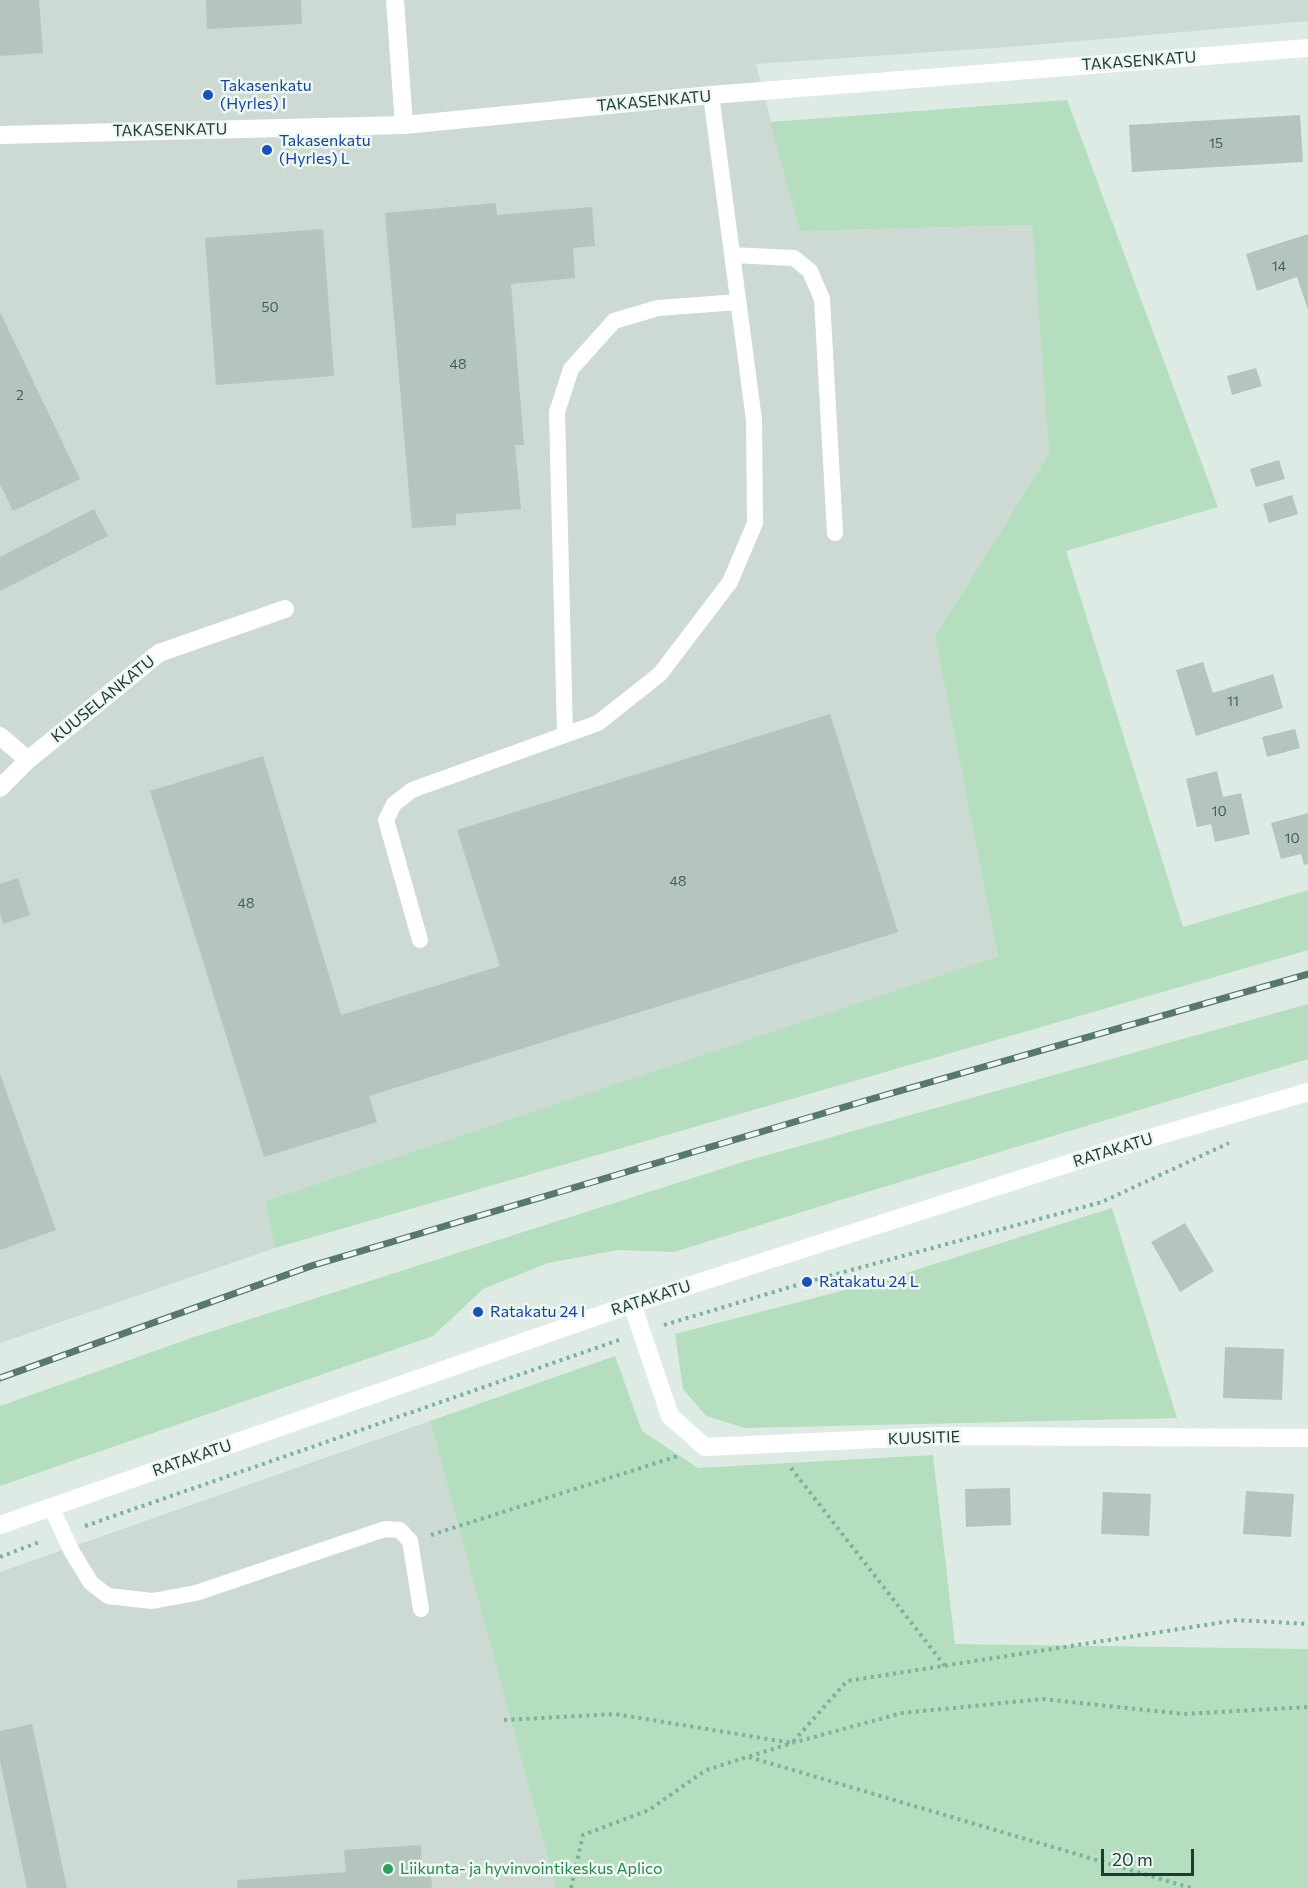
<!DOCTYPE html>
<html>
<head>
<meta charset="utf-8">
<style>
  body { margin:0 }
  #map { position:relative; width:1308px; height:1888px; overflow:hidden; background:#ddebe4; font-family:Commissioner,sans-serif }
  canvas { display:block }
  .scale { position:absolute; left:1101px; top:1849px; width:93px; height:27px; box-sizing:border-box; border:3px solid #1e3b32; border-top:0; padding-left:8px; font-size:18px; line-height:21px; white-space:nowrap; color:#1e3b32; -webkit-text-stroke:4px #eef7f2; paint-order:stroke }
</style>
</head>
<body>
<div id="map">
<canvas width="1308" height="1888"></canvas>
<div class="scale">20 m</div>
</div>
<script>
const ctx = document.querySelector('canvas').getContext('2d');
ctx.lineJoin = 'round';
function fill(path, color) { ctx.fillStyle = color; ctx.fill(path, 'evenodd'); }
function strokePath(path, color, width, dash) { ctx.strokeStyle = color; ctx.lineWidth = width; ctx.lineCap = dash ? 'butt' : 'round'; ctx.setLineDash(dash || []); ctx.stroke(path); }
function write(font, color, halo, rows, align = 'center') {
  ctx.font = font + ' Commissioner,sans-serif'; ctx.lineWidth = 5; ctx.setLineDash([]); ctx.textBaseline = 'middle'; ctx.strokeStyle = halo; ctx.fillStyle = color; for (const [text, x, y, turn = 0] of rows) {
    ctx.save(); ctx.translate(x, y); ctx.rotate((+turn || 0) * Math.PI / 180); ctx.textAlign = isNaN(turn) ? turn : align; if (halo) ctx.strokeText(text, 0, 0); ctx.fillText(text, 0, 0); ctx.restore();
  }
}
const built = new Path2D(`
  M0,0h1308v21l-286,25 -266,18 44,167 232,-6 17,228 -114,184 63,319 -733,245 10,47 -275,95z
  M430,1421l126,467h-556v-316z`);
const green = new Path2D(`
  M1067,100l151,407 -152,44 117,376 125,-37v60l-1033,298 -10,-47 733,-245 -63,-319 114,-184 -17,-228 -232,6 -30,-109z
  M1308,1004v55l-474,143 -160,50 -57,-2 -69,13 -65,26 -50,47 -433,150v-80l197,-70 549,-175z
  M1112,1208l65,210 -432,10 -39,-12 -23,-27 -8,-55 209,-54z
  M615,1356l27,75 56,37 235,-13 22,189 353,5v239h-752l-126,-467z`);
const building = new Path2D(`
  M0,0h39l4,53 -43,3z
  M206,0h95l1,24 -95,5z
  M1300,115l3,47 -171,10 -3,-47z
  M496,203l1,12 95,-8 3,39 -22,2 2,30 -64,6 13,161h-9l6,64 -65,5v11l-44,3 -27,-315z
  M323,229l11,147 -118,9 -11,-147z
  M1308,234v76l-11,-33 -40,14 -11,-37z
  M0,312l80,167 -67,32 -13,-27z
  M1256,368l6,18 -30,9 -5,-19z
  M1279,460l6,19 -29,8 -6,-18z
  M1292,495l6,19 -29,9 -6,-19z
  M94,509l14,27 -108,55v-34z
  M1203,662l10,31 60,-19 10,34 -87,28 -20,-66z
  M830,714l68,218 -529,164 8,26 -113,35 -114,-366 113,-35 78,259 159,-49 -43,-136z
  M1295,729l5,19 -33,9 -5,-20z
  M1217,771l6,26 18,-4 9,41 -35,8 -4,-18 -14,3 -11,-48z
  M1308,813v51l-4,1 -3,-11 -20,5 -10,-36z
  M18,878l12,37 -27,9 -3,-11v-29z
  M0,1074l56,156 -56,20z
  M1185,1223l29,48 -34,21 -29,-50z
  M1225,1347l59,2 -2,51 -59,-2z
  M1010,1488l1,37 -45,2 -1,-38z
  M1246,1491l48,3 -3,43 -48,-3z
  M1103,1492l48,2 -2,42 -48,-2z
  M32,1724l35,164h-40l-27,-127v-30z
  M421,1845l1,21h8l2,22h-194l-1,-8 109,-8 -2,-22z`);
const path = new Path2D(`
  M664,1325l143,-43 295,-80 127,-59
  M791,1468l154,198
  M85,1526l534,-186
  M431,1535l247,-79
  M0,1557l42,-16
  M504,1720l111,-6 177,29 55,-62 390,-61 71,4
  M749,1757l442,131
  M571,1888l12,-53 66,-25 57,-40 86,-27 110,-30 141,-14 140,15 125,-7`);
const service = new Path2D(`
  M732,255l62,3 16,13 12,28 13,234
  M565,735l-8,-323 14,-43 43,-48 44,-13 80,-6
  M420,940l-34,-120 8,-16 18,-14 186,-67 62,-49 70,-92 25,-59 -1,-103 -43,-325
  M51,1507l21,45 19,31 17,13 44,5 44,-8 189,-64 15,1 10,11 11,68`);
const minor = new Path2D(`
  M395,0l9,125
  M0,736l28,24 131,-107 126,-44
  M0,788l28,-28
  M632,1304l38,112 35,31 236,-11 367,2`);
const tertiary = new Path2D(`
  M0,135l404,-10 307,-30 597,-47
  M0,1525l632,-221 491,-158 185,-54`);
const rail = new Path2D(`
  M0,1378l311,-112 557,-166 440,-126`);
const markers = [
  [208,95,6,"#1a4fb4"],
  [267,150,6,"#1a4fb4"],
  [807,1282,6,"#1a4fb4"],
  [478,1312,6,"#1a4fb4"],
  [388,1869,6,"#2e9e5b"]
];
const numberNames = [
  ["15",1216,143],
  ["14",1279,266],
  ["50",270,307],
  ["48",458,364],
  ["2",20,395],
  ["11",1233,701],
  ["10",1219,811],
  ["10",1292,838],
  ["48",678,881],
  ["48",246,903]
];
const streetNames = [
  ["TAKASENKATU",1139,61,-4],
  ["TAKASENKATU",654,101,-5],
  ["TAKASENKATU",170,130,-1],
  ["KUUSELANKATU",103,699,-39],
  ["RATAKATU",1113,1150,-17],
  ["RATAKATU",651,1298,-18],
  ["KUUSITIE",924,1438,-2],
  ["RATAKATU",192,1458,-19]
];
const transitNames = [
  ["Takasenkatu",220,86],
  ["(Hyrles) I",220,104],
  ["Takasenkatu",279,141],
  ["(Hyrles) L",279,159],
  ["Ratakatu 24 L",819,1282],
  ["Ratakatu 24 I",490,1312]
];
const leisureNames = [
  ["Liikunta- ja hyvinvointikeskus Aplico",400,1869]
];
fill(built, '#ccdad3');
fill(green, '#b4debd');
fill(building, '#b3c5bd');
strokePath(path, '#7bb19d', 4, [3, 4.5]);
strokePath(service, '#fff', 16);
strokePath(minor, '#fff', 18);
strokePath(tertiary, '#fff', 18);
strokePath(rail, '#58776d', 7);
strokePath(rail, '#eef7f2', 4.5, [14]);
for (const [x, y, r, color] of markers) { const dot = new Path2D(); dot.arc(x, y, r, 0, 2 * Math.PI); ctx.fillStyle = color; ctx.fill(dot); strokePath(dot, '#eef7f2', 2); }
write('14px', '#435e55', null, numberNames);
write('16px', '#1e3b32', '#eef7f2', streetNames);
write('16px', '#164399', '#eef7f2', transitNames, 'left');
write('16px', '#27864d', '#eef7f2', leisureNames, 'left');
</script>
</body>
</html>
